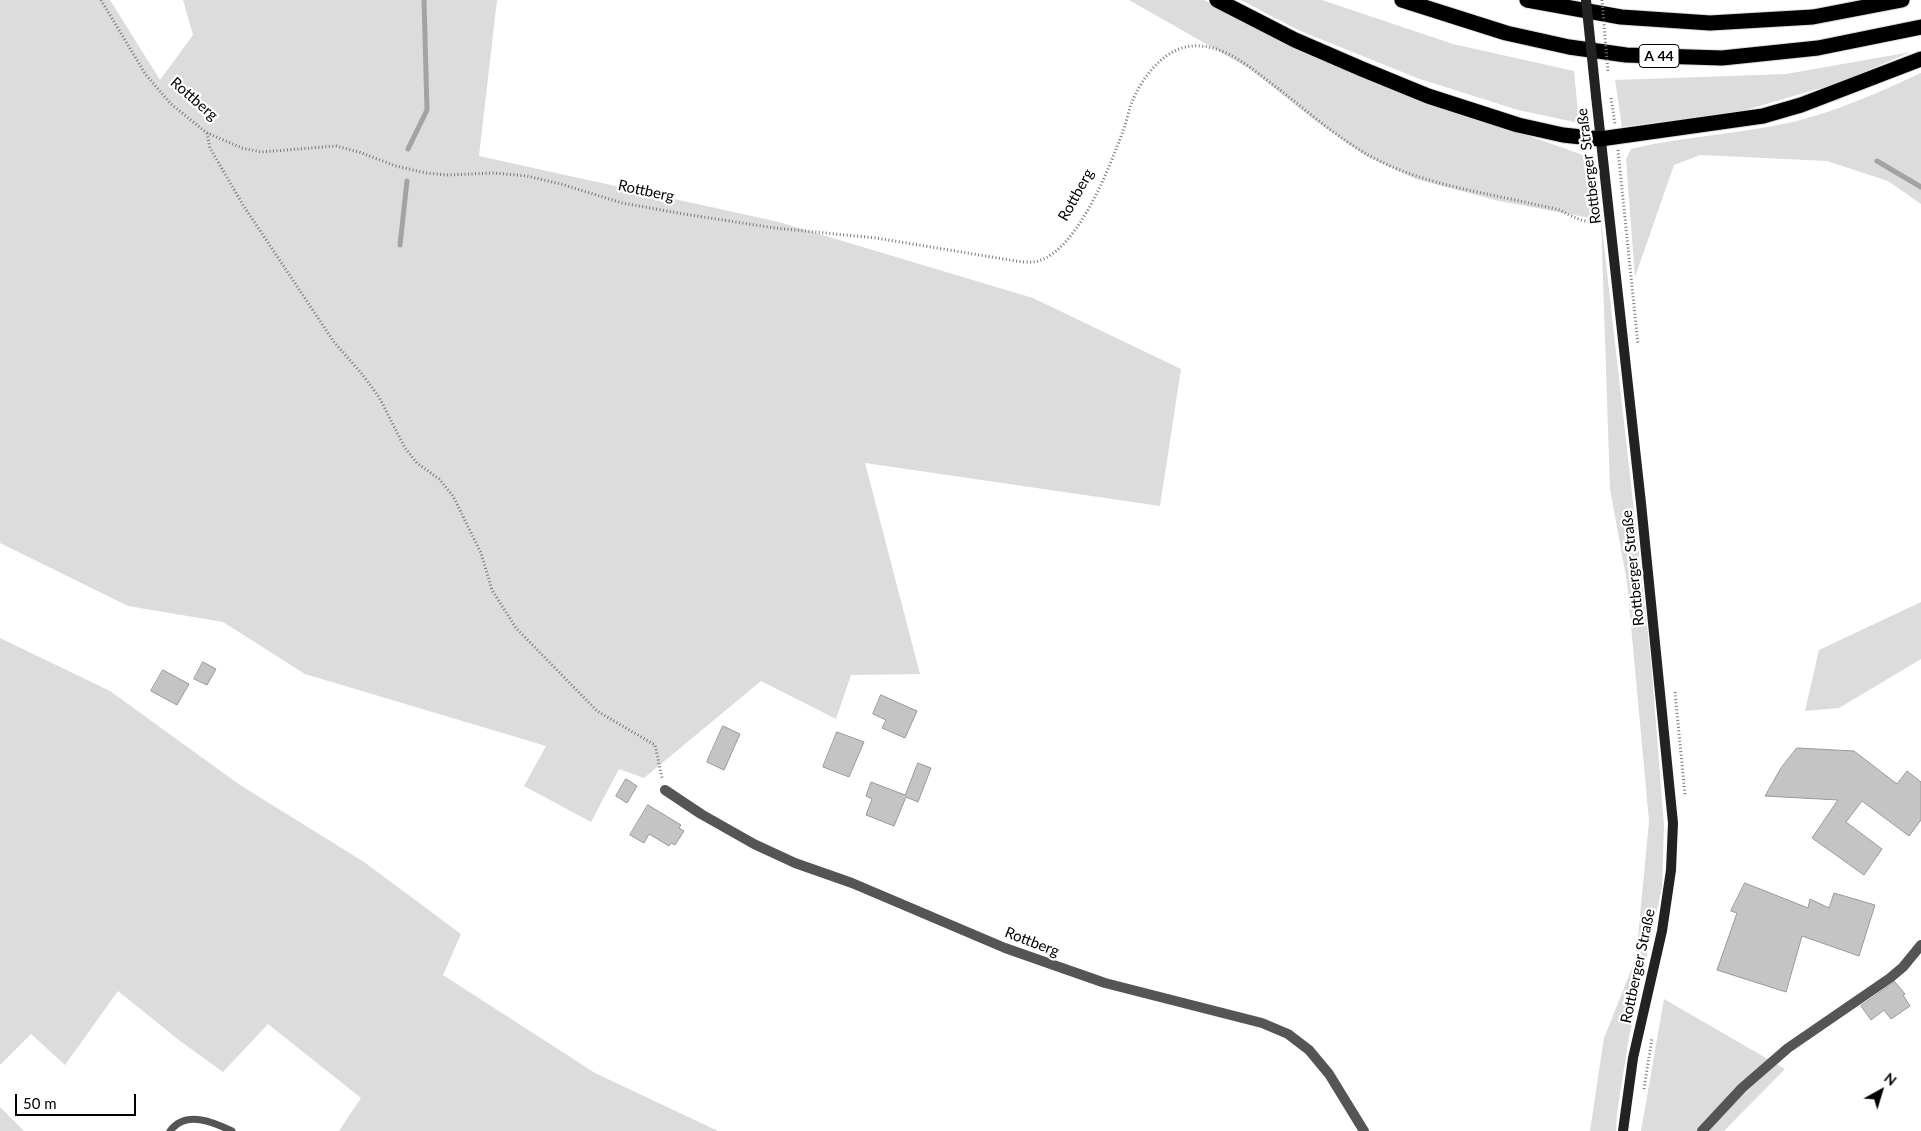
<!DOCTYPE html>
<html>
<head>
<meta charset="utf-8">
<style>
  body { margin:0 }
  #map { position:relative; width:1921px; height:1131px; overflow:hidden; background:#fff; font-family:Lato,sans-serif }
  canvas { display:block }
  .north { position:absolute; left:1856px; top:1066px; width:50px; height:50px; -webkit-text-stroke:4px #fff; paint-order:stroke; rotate:39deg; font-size:14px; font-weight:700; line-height:20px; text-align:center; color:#000 }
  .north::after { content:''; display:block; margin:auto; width:18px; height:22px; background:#000; clip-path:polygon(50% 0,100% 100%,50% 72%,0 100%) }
  .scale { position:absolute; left:15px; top:1094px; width:121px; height:22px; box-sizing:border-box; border:2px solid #000; border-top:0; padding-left:6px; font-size:15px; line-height:18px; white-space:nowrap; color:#000; -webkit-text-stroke:4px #fff; paint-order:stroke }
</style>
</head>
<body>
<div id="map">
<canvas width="1921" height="1131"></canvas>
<div class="north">N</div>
<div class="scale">50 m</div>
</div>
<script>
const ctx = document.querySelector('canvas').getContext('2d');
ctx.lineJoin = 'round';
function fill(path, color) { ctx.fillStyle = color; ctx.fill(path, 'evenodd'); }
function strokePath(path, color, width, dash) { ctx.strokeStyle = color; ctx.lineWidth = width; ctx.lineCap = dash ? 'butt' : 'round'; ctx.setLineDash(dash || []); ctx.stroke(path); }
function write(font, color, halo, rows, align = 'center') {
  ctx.font = font + ' Lato,sans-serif'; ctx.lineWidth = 4.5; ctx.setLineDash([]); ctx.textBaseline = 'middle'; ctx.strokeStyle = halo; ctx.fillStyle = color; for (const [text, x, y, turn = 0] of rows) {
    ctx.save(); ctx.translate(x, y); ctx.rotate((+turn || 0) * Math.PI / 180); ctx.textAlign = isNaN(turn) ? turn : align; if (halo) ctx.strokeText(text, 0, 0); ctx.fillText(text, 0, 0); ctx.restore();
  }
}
const green = new Path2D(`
  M0,0h110l50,80 33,-45 -10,-35h314l-18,156 300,66 254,76 148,71 -21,137 -295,-43 55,211 -69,1 -15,44 -75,-38 -117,97 -25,-9 -28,53 -67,-36 22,-40 -241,-72 -82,-52 -95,-16 -128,-63z
  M1129,0h75l154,75 225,80 18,64 50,442 13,165 -2,61 -33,150 -12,76 -1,18h-26l14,-93 32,-80 13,-137 -22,-239 -17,-93 -9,-269 -102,-19 -83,-22 -50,-23 -49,-34 -67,-53z
  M1241,0h81l131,44 121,27 5,52 -61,-13 -101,-32 -119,-48z
  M1911,52l-73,31 -96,28 -120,16 -7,-47 171,-6z
  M1921,73v131l-33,-23 -61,-20 -127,-6 -26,10 -39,112 -9,-118 5,-10c53,-13 109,-15 162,-27 44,-11 87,-30 128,-49z
  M1921,602v57l-82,49 -34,3 14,-61z
  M0,638l110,53 130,94 124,77 97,72 -18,41 152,98 123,58h-379l22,-33 -93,-74 -45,48 -43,-31 -62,-50 -53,74 -34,-31 -31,31z
  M1664,999l121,70 -61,62h-83z
  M0,1107l24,24h-24z`);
const stream = new Path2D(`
  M408,149l19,-39 -3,-110
  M1877,161l44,26
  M400,245l7,-64`);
const building = new Path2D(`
  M203,662l13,7 -9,16 -13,-6z
  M163,670l26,14 -12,21 -26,-14z
  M881,695l36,16 -12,27 -23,-10 4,-8 -13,-6z
  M723,726l17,8 -16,36 -17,-8z
  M837,732l27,10 -15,35 -26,-10z
  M1797,748l57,3 43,33 10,-13 14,11v38l-12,16 -47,-35 -16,21 36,27 -18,26 -52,-37 26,-38 -73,-4 16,-28z
  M918,763l13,5 -13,34 -12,-5 -12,29 -28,-11 6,-16 -6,-3 5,-14 34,13z
  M626,779l11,7 -10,17 -11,-7z
  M648,805l33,20 -2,3 5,3 -9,14 -4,-2 -2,3 -20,-12 -5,9 -14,-8z
  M1745,883l63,25 2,-9 19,9 5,-15 41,12 -16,51 -57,-20 -16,56 -69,-22 20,-57 -6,-2z
  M1895,982l10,12 -2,1 7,11 -19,13 -7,-9 -13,10 -10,-14z`);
const path = new Path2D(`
  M101,0l45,75 25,29 36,29 35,15 19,4 75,-6 23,6 37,14 30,7 21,2 47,-2 33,3 34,8 61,19 62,11 91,14 101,10 140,23c7,1 15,2 22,0 40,-11 72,-95 85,-130 4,-9 5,-20 9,-29 11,-27 36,-59 68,-56 31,2 55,26 79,43 29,23 59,49 91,67 51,28 107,35 163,48 8,2 17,3 26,6 12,5 25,15 39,10
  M1611,98l4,26
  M207,133l3,15 33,57 91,137 28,32 17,23 26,51 12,15 22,16 14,17 28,57 11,37 24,38 81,83 58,34 7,33
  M1618,150l20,195
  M1675,692l10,103
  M1644,1089l8,-51`);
const lane = new Path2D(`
  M170,1131c16,-21 43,-9 62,0`);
const street = new Path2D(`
  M665,790l36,24 53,30 41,19 57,20 153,65 100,35 157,40 26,11 21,16 20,24 35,57
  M1702,1131l40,-43 46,-40 102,-70 13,-11 18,-22`);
const secondary = new Path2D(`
  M1596,96l45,407 32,320 -2,47 -9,61 -29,127 -10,73`);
const highway = new Path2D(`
  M1217,0l78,40 67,29 66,27 90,29 45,10 37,4 163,-23 38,-11 120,-46
  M1402,0l104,33 63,14 57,8 96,3 96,-10 103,-21
  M1527,0l94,17 89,6 103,-6 89,-17`);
const pathBridge = new Path2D(`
  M1602,0l6,72`);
const secondaryBridge = new Path2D(`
  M1586,0l10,96`);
const shields = [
  [1659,56,40]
];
const shieldNames = [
  ["A 44",1659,56]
];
const streetNames = [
  ["Rottberg",194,99,41],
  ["Rottberger Straße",1589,166,-97],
  ["Rottberg",646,191,12],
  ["Rottberg",1076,195,-61],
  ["Rottberger Straße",1633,568,-96],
  ["Rottberg",1032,942,21],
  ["Rottberger Straße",1638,966,-78]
];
fill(green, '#dcdcdc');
strokePath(stream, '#a3a3a3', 5);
fill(building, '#c4c4c4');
strokePath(building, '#999', 1);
strokePath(highway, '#dbdbdb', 17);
strokePath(path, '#777', 3, [1, 2.5]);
strokePath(lane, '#555', 7);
strokePath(street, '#555', 10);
strokePath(secondary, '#222', 10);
strokePath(highway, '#000', 15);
strokePath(pathBridge, '#777', 3, [1, 2.5]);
strokePath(secondaryBridge, '#222', 10);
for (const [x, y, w] of shields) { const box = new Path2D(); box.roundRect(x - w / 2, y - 11.5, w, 23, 4); ctx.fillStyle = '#fff'; ctx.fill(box); strokePath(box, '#000', 1); }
write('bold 14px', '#000', null, shieldNames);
write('15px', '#000', '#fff', streetNames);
</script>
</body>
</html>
